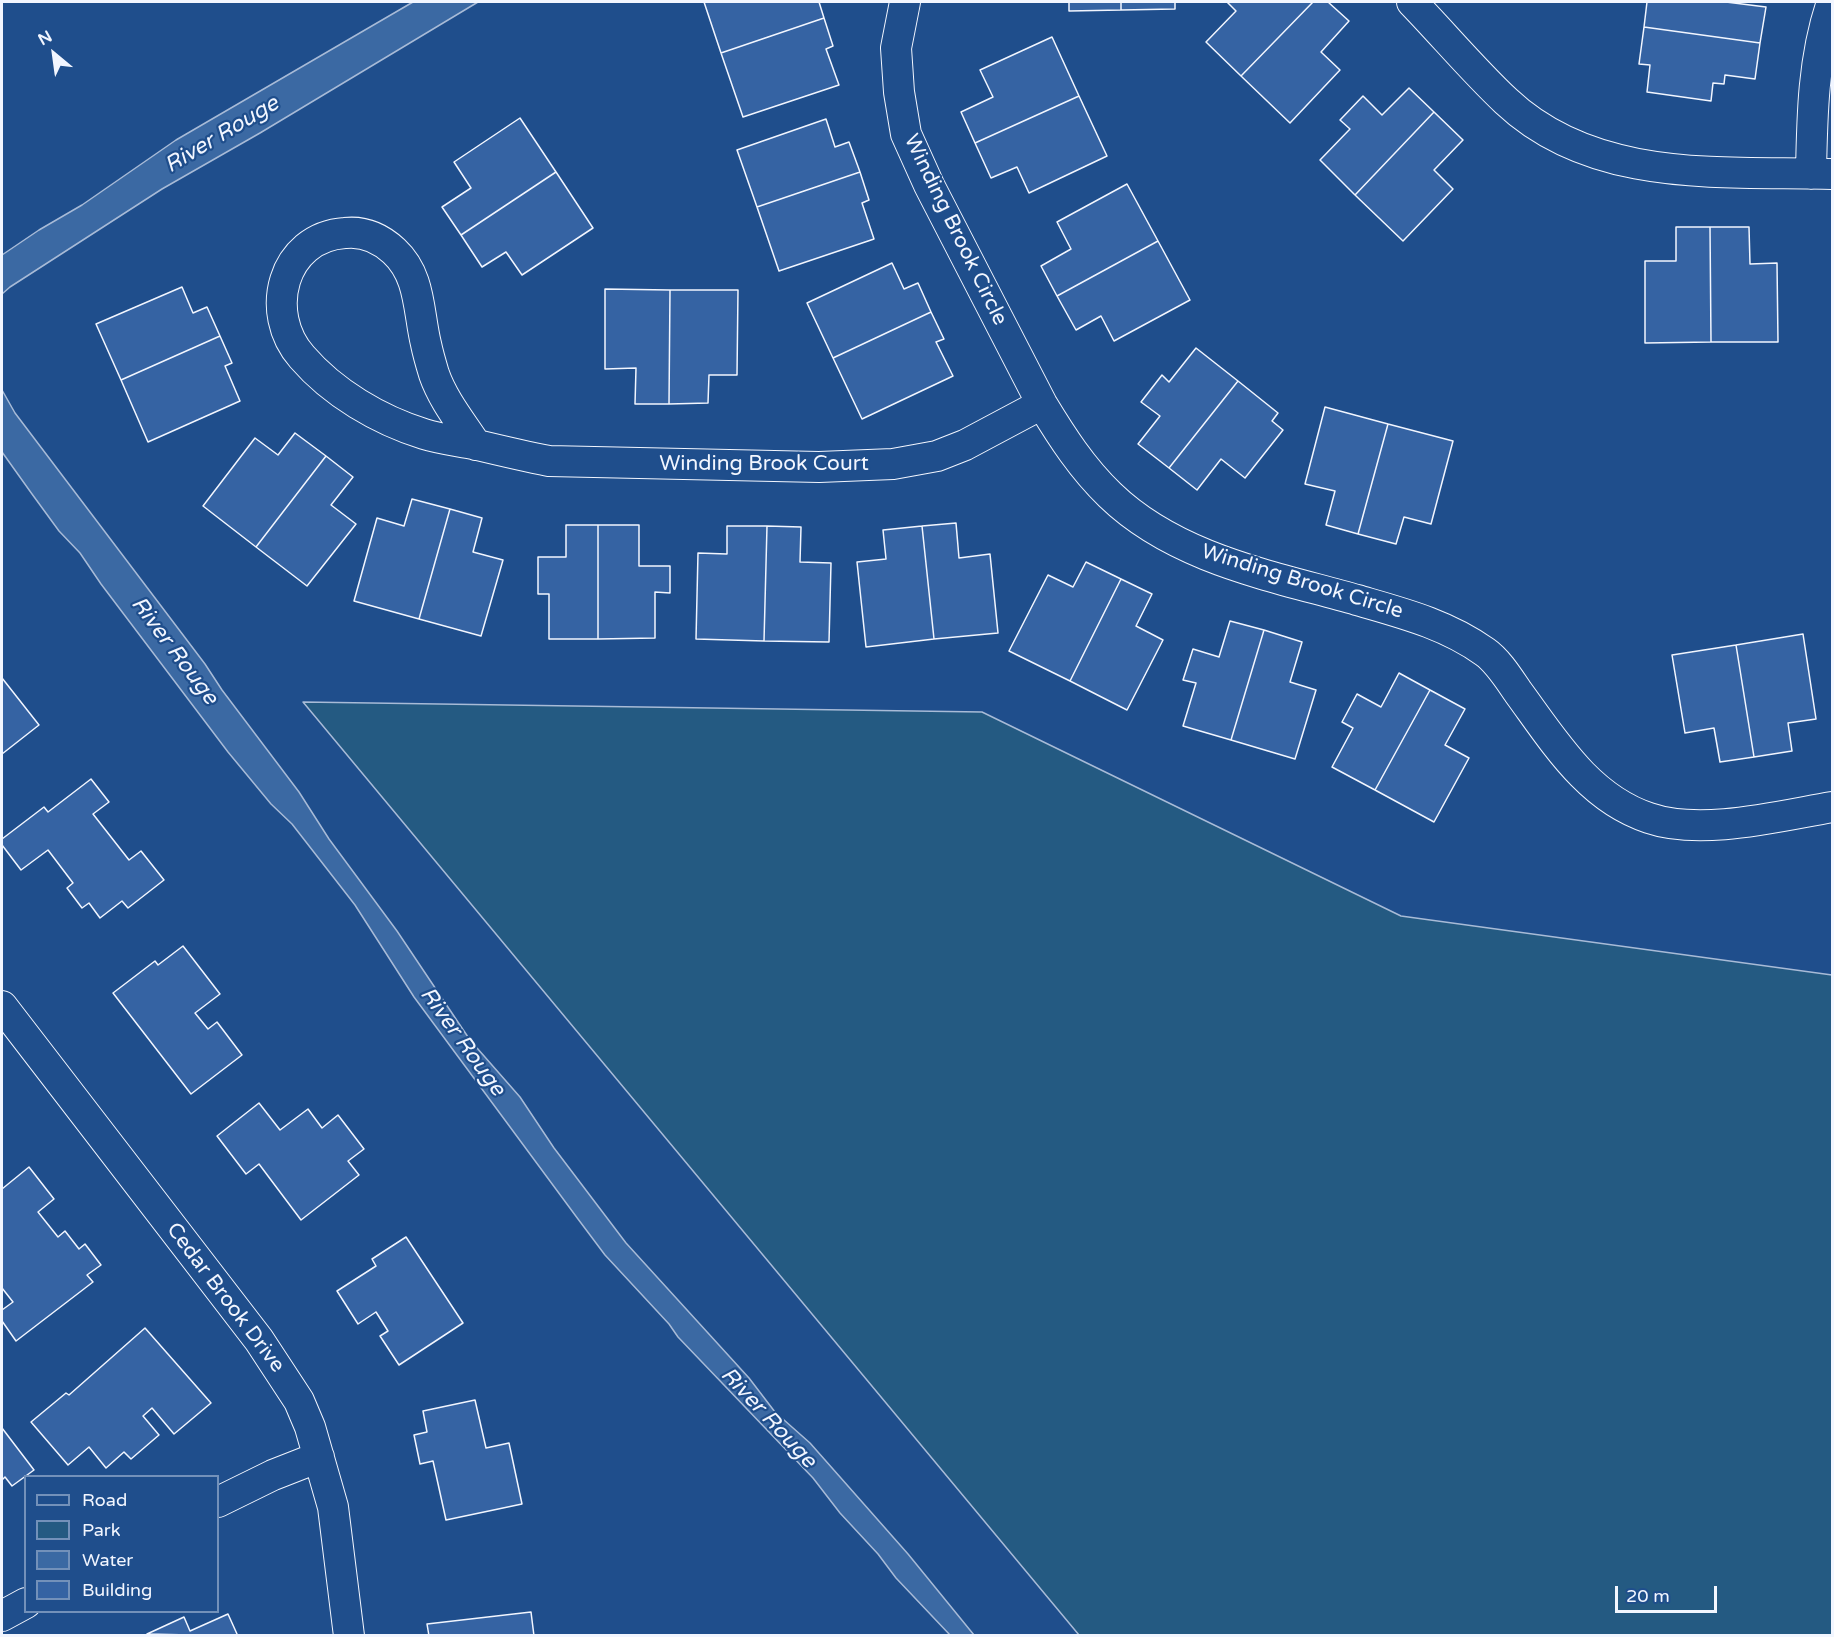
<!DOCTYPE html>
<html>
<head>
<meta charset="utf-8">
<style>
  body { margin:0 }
  #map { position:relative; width:1834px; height:1637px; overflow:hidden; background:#1f4e8c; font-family:"Varela Round",sans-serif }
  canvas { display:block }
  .frame { position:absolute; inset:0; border:3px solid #f2f6ff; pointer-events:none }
  .legend { position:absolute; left:24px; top:1475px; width:195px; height:138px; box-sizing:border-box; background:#1f4e8c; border:2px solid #7391ba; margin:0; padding:8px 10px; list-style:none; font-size:18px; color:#f2f6ff }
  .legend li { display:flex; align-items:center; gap:12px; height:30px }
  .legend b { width:30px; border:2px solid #7391ba }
  .north { position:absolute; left:24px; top:24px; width:60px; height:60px; -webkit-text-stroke:4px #1f4e8c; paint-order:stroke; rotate:331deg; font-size:16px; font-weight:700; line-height:24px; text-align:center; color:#f2f6ff }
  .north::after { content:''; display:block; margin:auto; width:21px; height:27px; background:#f2f6ff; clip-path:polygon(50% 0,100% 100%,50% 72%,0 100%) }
  .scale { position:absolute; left:1615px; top:1586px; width:102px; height:27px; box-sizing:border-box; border:3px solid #f2f6ff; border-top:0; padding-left:8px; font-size:18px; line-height:21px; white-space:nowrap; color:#f2f6ff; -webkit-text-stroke:4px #1f4e8c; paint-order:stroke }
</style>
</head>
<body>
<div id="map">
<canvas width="1834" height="1637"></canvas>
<div class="frame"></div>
<ul class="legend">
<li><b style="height:8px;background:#1f4e8c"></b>Road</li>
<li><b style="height:16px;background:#245a82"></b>Park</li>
<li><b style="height:16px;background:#3b69a3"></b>Water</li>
<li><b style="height:16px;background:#3563a3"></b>Building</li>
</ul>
<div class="north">N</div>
<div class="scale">20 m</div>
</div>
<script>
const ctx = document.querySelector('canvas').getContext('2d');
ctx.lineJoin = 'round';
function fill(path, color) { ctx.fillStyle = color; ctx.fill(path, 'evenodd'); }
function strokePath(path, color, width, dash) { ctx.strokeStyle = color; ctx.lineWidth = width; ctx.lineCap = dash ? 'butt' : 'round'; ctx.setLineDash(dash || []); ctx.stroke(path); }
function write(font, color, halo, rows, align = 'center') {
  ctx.font = font + ' "Varela Round",sans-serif'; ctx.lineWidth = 4.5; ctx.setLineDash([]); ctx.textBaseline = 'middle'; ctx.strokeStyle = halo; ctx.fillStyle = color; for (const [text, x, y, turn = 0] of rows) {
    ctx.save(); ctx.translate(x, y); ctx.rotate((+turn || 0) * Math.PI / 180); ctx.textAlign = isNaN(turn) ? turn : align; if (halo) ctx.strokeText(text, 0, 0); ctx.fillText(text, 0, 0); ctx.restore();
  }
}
const green = new Path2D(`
  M303,702l679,10 419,204 431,59v660h-753z`);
const water = new Path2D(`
  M413,2h65l-218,131 -98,56 -152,98 -8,7v-39l37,-25 43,-25 94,-65z
  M2,390l13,23 190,251 17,26 77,102 30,47 68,92 73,109 50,57 34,51 72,95 123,135 26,34 35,31 98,111 66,81h-24l-54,-57 -18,-24 -38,-41 -27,-35 -135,-141 -9,-13 -64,-69 -27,-36 -164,-222 -59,-92 -63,-81 -21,-20 -43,-52 -127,-168 -21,-31 -21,-22 -27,-37 -30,-42z`);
const building = new Path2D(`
  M704,2h115l5,16 -103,35z
  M1069,2h52v8l-52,1z
  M1121,2h54v7l-54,1z
  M1227,2h86l-72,74 -35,-34 30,-31z
  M1313,2h15l21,19 -28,31 19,18 -50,53 -49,-47z
  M1647,2h79l40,5 -6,36 -116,-16z
  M824,18l9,28 -7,3 13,36 -96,32 -22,-64z
  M1644,27l116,16 -5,36 -30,-4 -1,9 -11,-1 -2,18 -64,-9 3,-27 -11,-1z
  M1052,37l27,59 -104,47 -14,-31 32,-15 -13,-27z
  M1409,88l25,24 -79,83 -35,-35 30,-31 -10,-9 23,-24 19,19z
  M1079,96l28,60 -78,37 -12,-26 -26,11 -16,-35z
  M1434,112l29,28 -29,30 19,19 -50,52 -48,-46z
  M520,118l36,54 -95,63 -19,-28 29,-19 -17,-26z
  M826,119l9,28 14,-5 11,30 -103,35 -20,-57z
  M556,172l37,56 -71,47 -16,-23 -24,15 -21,-32z
  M860,172l9,28 -7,3 12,36 -95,32 -22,-64z
  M1127,184l31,57 -101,55 -16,-30 30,-17 -14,-27z
  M1676,227h34l1,115 -66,1v-82h31z
  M1710,227h39l1,37 27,-1 1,79h-67z
  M1158,241l32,59 -76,41 -13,-25 -25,14 -19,-34z
  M892,263l12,26 14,-6 13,29 -98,46 -26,-55z
  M182,287l11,26 14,-6 13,29 -99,44 -25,-56z
  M605,289l65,1 -1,114h-34l1,-36 -31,1z
  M670,290h68l-1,85h-28l-1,28 -39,1z
  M931,312l13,27 -8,3 17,34 -91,43 -29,-61z
  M220,336l12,27 -7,3 15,35 -92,41 -27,-62z
  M1196,348l42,33 -69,87 -31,-24 22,-28 -19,-14 21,-27 7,7z
  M1238,381l40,32 -6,8 11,9 -38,48 -24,-19 -24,31 -28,-22z
  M1325,407l63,17 -30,110 -32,-9 9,-34 -30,-7z
  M1388,424l65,17 -22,83 -27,-7 -8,27 -38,-10z
  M295,433l31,23 -70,91 -53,-41 52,-68 23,17z
  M326,456l27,21 -22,28 25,19 -49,62 -51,-39z
  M412,499l38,10 -31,110 -65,-18 23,-83 27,8z
  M450,509l32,9 -9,34 30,8 -22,76 -62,-17z
  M956,523l3,35 31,-4 8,79 -64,6 -12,-113z
  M566,525h32v114h-49v-45h-11v-37h28z
  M598,525h41v41h31v27l-15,-1v46l-57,1z
  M727,526h40l-3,115 -68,-2 2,-86 29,1z
  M767,526l34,1 -1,35 31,1 -2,79 -65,-1z
  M922,526l12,113 -68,8 -9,-85 29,-3 -3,-29z
  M1086,562l35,17 -51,102 -61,-30 39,-76 25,12z
  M1121,579l31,15 -16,32 27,14 -36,70 -57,-29z
  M1230,621l34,9 -33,110 -48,-14 13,-43 -13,-3 10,-31 26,8z
  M1264,630l38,12 -12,40 26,8 -21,69 -64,-19z
  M1803,634l13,85 -28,4 4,28 -38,6 -18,-112z
  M1736,645l18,112 -34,5 -6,-34 -29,5 -13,-78z
  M1399,673l31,17 -55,100 -43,-23 21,-39 -11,-6 15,-28 24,13z
  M2,678l37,47 -37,29z
  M1430,690l35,19 -20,36 24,13 -35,64 -59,-32z
  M91,779l18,23 -16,12 36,46 12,-9 23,29 -36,28 -6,-7 -22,17 -11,-15 -7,5 -15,-20 6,-5 -25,-33 -27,20 -19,-25v-6l42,-32 4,5z
  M183,946l37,48 -25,19 13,16 9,-7 25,33 -51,39 -78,-101 42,-32 3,4z
  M259,1103l21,27 28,-21 14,19 16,-13 26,34 -16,12 11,14 -58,45 -42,-56 -13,10 -29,-38z
  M29,1167l25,32 -16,13 20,25 7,-6 14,18 6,-5 16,21 -14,10 6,7 -77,59 -14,-20v-11l11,-8 -11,-14v-99z
  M406,1237l57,86 -64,42 -19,-29 8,-5 -12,-19 -18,12 -21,-33 39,-25 -4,-7z
  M145,1328l66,75 -37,31 -22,-26 -9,8 16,19 -28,24 -7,-7 -18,16 -17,-21 -21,18 -37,-43 35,-29 3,2z
  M475,1400l11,48 23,-5 13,61 -76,16 -13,-59 -13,3 -6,-29 13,-3 -4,-21z
  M2,1428l32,42 -22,16 -7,-9 -3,3z
  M531,1612l3,24h-105l-2,-12z
  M228,1614l9,20 -3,2 -87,-2 37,-17 6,14z`);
const street = new Path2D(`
  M905,2l-9,46 3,44 7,42 23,51 113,219c20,33 40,64 68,91 66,64 163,81 247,105 45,13 89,24 128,52 13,9 24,27 33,40 36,49 70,106 131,126 52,18 130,-2 183,-11
  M1412,2c31,32 61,68 94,99 88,83 216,70 326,73
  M1811,174c1,-58 2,-117 21,-172
  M476,445c-15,-23 -33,-45 -42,-71 -3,-10 -6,-20 -8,-30 -8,-33 -5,-68 -32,-93 -14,-13 -31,-20 -49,-18 -63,4 -82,80 -43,124 31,36 77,63 122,77 16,5 33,7 49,10 25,6 50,12 76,17l270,6 74,-3 44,-8 28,-11 77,-41
  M2,1006l257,334 40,61 11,26 23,80 16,129
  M218,1502l55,-27 46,-18
  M2,1616l24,-13`);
const streetNames = [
  ["Winding Brook Circle",955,230,64],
  ["Winding Brook Court",764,464],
  ["Winding Brook Circle",1302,582,17],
  ["Cedar Brook Drive",225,1298,53]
];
const waterNames = [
  ["River Rouge",222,135,-31],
  ["River Rouge",174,651,53],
  ["River Rouge",462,1042,54],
  ["River Rouge",768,1418,47]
];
fill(green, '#245a82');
strokePath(green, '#a8bbd7', 1.5);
fill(water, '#3b69a3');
strokePath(water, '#a8bbd7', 1.5);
fill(building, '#3563a3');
strokePath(building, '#f2f6ff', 1.5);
strokePath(street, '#f2f6ff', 32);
strokePath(street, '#1f4e8c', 30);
write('21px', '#f2f6ff', '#1f4e8c', streetNames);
write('italic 22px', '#f2f6ff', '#1f4e8c', waterNames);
</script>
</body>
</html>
